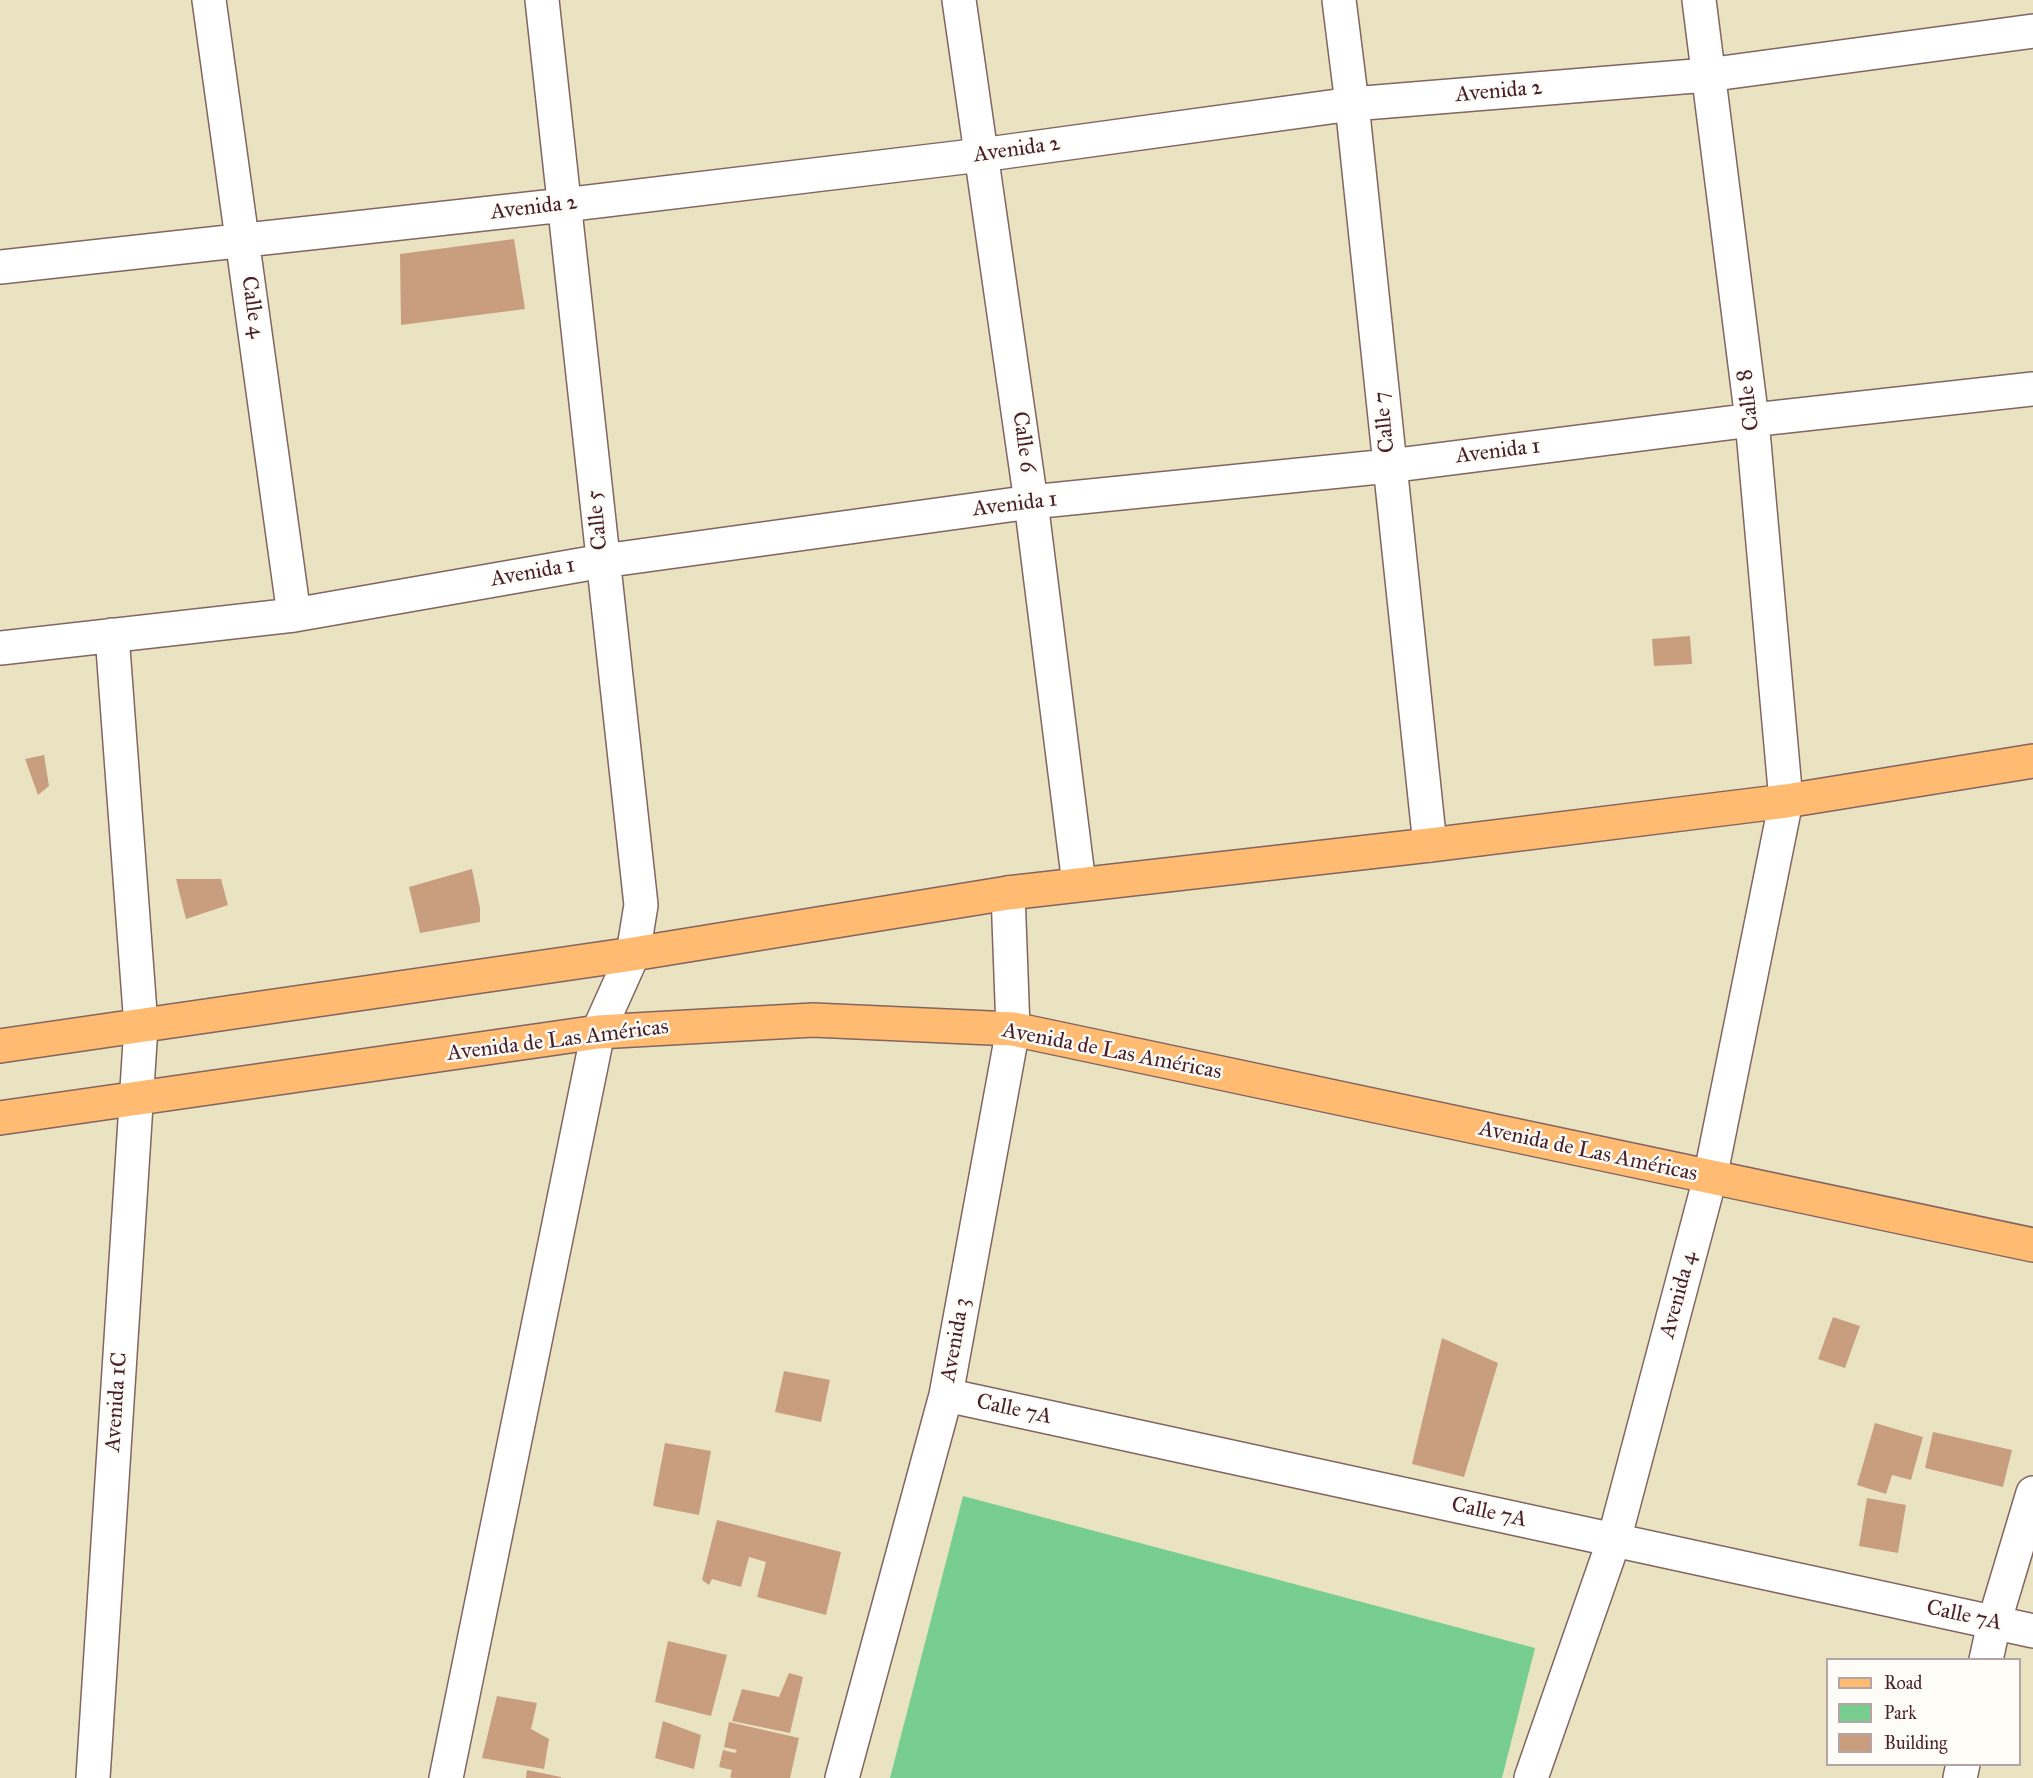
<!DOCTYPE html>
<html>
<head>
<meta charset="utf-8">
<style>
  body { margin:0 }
  #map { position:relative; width:2033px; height:1778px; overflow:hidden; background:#eae3c2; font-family:"IM FELL Great Primer",serif }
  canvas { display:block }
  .legend { position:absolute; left:1826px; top:1658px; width:195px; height:108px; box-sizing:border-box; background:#fdfcf7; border:2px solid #b5a4a5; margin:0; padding:8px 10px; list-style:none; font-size:18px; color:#4a1f2b }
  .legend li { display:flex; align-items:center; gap:12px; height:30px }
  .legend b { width:30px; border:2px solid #b5a4a5 }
</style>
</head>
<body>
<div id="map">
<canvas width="2033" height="1778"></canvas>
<ul class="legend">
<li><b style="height:8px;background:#ffbb71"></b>Road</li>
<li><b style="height:16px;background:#78cd91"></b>Park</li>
<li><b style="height:16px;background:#c89e7f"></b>Building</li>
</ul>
</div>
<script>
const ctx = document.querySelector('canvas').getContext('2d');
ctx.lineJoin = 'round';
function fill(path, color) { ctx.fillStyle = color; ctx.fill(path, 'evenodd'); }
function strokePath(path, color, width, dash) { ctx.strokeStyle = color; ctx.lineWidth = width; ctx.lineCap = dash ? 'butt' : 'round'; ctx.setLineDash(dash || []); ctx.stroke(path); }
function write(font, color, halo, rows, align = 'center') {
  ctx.font = font + ' "IM FELL Great Primer",serif'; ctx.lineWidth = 5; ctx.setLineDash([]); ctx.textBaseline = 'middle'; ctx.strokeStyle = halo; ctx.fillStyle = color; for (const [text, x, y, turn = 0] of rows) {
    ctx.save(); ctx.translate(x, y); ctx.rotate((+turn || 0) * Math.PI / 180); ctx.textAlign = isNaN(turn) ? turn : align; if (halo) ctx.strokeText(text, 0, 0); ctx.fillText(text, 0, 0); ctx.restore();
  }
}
const green = new Path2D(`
  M963,1496l572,152 -33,130h-612z`);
const building = new Path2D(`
  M514,239l11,70 -124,16 -1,-71z
  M1690,636l2,28 -38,2 -2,-27z
  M44,755l5,31 -11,9 -13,-36z
  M472,869l8,39v14l-60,11 -11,-46z
  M176,879h45l7,26 -42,14z
  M1833,1317l27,9 -15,42 -27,-9z
  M1442,1338l56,25 -34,114 -52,-13z
  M784,1371l46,9 -9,42 -46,-10z
  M1875,1423l48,14 -12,43 -19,-5 -6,19 -29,-9z
  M1933,1432l79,18 -9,37 -78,-19z
  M665,1443l46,8 -12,64 -46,-9z
  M1867,1498l39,7 -8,48 -39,-7z
  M717,1520l124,32 -15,63 -69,-18 9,-35 -17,-5 -8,30 -29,-8 -3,6 -7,-5z
  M668,1641l59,14 -16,61 -56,-14z
  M789,1673l14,4 -13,56 -58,-12 10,-32 37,8z
  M497,1696l40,7 -6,26 18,10 -5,30 -62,-11z
  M663,1721l38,14 -7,34 -39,-11z
  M729,1722l70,16 -9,40h-57l-3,-1 2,-7 -13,-3 4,-17 12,3 2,-3 -13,-3z
  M527,1770l34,7v1h-35z`);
const minor = new Path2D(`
  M209,0l85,615
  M959,0l72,502 48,382
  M1339,0l13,104 78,741
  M0,267l564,-62 417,-50 371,-51 355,-29 326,-44
  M0,648l294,-33 309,-54 428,-59 358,-36 363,-46 281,-31
  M946,1395l1087,236
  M1986,1660l8,-37 39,-130
  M93,1778l48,-752 -29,-391
  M446,1778l152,-746 35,-78 8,-49 -99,-905
  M842,1778l104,-383 67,-366 -5,-136
  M1531,1778l83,-238 96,-362 76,-377 -34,-381 -53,-420
  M1960,1778l3,-14`);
const major = new Path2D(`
  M0,1046l633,-92 375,-61 422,-48 356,-44 247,-40
  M0,1118l598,-86 215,-12 200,9 1020,216`);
const streetNames = [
  ["Avenida 2",1499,92,-5],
  ["Avenida 2",1017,150,-8],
  ["Avenida 2",534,208,-7],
  ["Calle 4",252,307,82],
  ["Calle 8",1749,400,-97],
  ["Calle 7",1385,422,-96],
  ["Calle 6",1023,442,82],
  ["Avenida 1",1498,452,-7],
  ["Avenida 1",1015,505,-7],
  ["Calle 5",598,520,-96],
  ["Avenida 1",533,573,-10],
  ["Avenida de Las Américas",558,1041,-7],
  ["Avenida de Las Américas",1112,1052,11],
  ["Avenida de Las Américas",1588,1152,12],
  ["Avenida 4",1679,1295,-75],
  ["Avenida 3",956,1340,-80],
  ["Avenida 1C",117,1402,-86],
  ["Calle 7A",1014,1410,12],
  ["Calle 7A",1489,1513,12],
  ["Calle 7A",1964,1616,12]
];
fill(green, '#78cd91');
fill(building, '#c89e7f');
strokePath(minor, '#826460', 36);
strokePath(major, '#826460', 36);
strokePath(minor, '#fff', 33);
strokePath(major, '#ffbb71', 33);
write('22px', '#4a1f2b', '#fdfcf7', streetNames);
</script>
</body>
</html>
